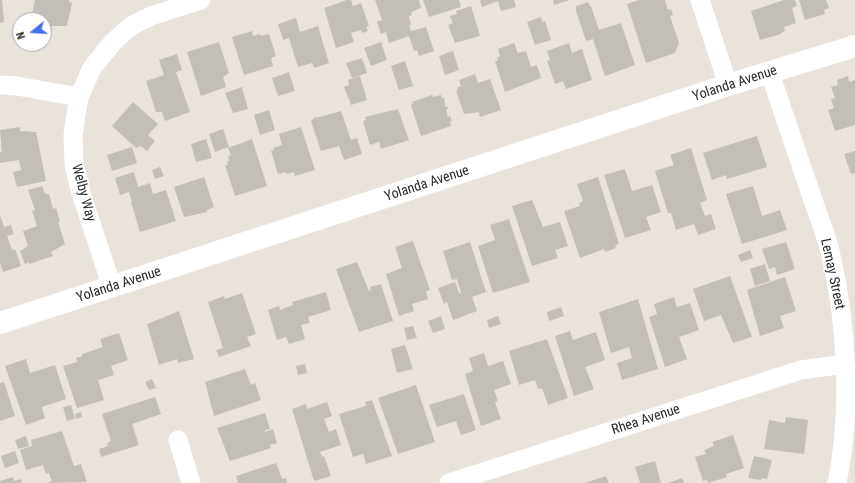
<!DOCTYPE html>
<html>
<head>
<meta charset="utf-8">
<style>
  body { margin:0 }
  #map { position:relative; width:855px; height:483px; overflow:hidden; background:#eae3db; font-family:"Roboto Condensed",sans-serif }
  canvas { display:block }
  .north { position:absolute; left:12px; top:12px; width:40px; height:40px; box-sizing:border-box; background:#fff; border:1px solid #a9a9a9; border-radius:50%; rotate:252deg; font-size:11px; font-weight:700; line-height:16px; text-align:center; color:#292929 }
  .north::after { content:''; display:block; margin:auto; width:14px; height:18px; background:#436def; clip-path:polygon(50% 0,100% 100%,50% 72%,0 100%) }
</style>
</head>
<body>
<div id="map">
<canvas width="855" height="483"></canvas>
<div class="north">N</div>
</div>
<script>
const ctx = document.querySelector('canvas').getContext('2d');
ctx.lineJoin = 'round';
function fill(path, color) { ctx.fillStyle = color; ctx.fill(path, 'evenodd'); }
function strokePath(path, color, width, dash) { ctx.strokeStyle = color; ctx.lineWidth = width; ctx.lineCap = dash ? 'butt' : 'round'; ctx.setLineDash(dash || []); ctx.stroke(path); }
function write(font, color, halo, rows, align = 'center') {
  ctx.font = font + ' "Roboto Condensed",sans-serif'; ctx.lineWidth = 3; ctx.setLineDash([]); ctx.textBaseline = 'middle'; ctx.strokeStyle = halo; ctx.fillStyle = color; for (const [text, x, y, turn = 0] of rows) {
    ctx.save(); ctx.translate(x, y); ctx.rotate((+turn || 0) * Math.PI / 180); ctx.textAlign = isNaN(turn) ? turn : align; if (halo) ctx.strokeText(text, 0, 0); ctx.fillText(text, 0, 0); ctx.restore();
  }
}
const building = new Path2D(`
  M0,0h2l2,22 -4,1z
  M35,0h34v2l3,1 -5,23h-16l-1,4 -6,-1v-9h-13z
  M347,0h4l2,6 8,-3 8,23 -3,1 2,4 -6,2 -1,-3 -10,3 3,9 -18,6 -12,-40z
  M375,0h44l2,8 -8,3 -2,2 1,2 -3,1 2,9h-2l2,6 15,-4 8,24 -15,5 -2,-6 -3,1 -5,-15 -20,7 -3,-11 -5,2 -4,-12 5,-2z
  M423,0h36l2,7 -32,10z
  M480,0h34l2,7 -15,4 -3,-10 -16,6z
  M553,0h17l-16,5z
  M639,0h26l3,10 3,-1 2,6 -3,1 9,27 -4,10 -29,10 -19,-59z
  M784,0h11l2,6 -5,2 4,15 -12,4 1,4 -4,2v1l-21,6 -9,-29z
  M799,0h27l3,8 -5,2 1,4 -20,6z
  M588,2l2,4h1l8,24 22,-7 14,42 -30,11 -12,-37 -7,2 -10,-30v-5z
  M471,6l9,30 -25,7 -7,-18 5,-2 -3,-7 7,-2 -1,-3z
  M541,17l1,5 3,-1 6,19 -16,5 -8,-23z
  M296,18l4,14 18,-6 11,37 -15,5 -2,-5 -14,4 -9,-29 -6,2 -5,-16z
  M252,31l1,5 7,-2 1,2 8,-2 7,22 -5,2 2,8 -29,9 -12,-38z
  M219,42l10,31 -6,4 3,10 -25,9 -14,-44z
  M381,42l6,18 -16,6 -7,-18z
  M514,43l4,10 8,-2 5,16 6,-2 4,13 -36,14 -10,-31 3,-1 -1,-2 3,-2 -2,-7z
  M569,43l3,10 10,-4 10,31 -26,9 -3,-8 -8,3 -8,-23 3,-1 -3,-9z
  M453,51l6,19 -14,5 -6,-19z
  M177,54l5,16 -6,2 14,40 -25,9 -3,-9h-6l-10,-31 18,-6 -5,-15z
  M362,58l5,15 -15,5 -6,-15z
  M405,61l8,25 -14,4 -8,-24z
  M289,72l6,19 -17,5 -6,-18z
  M475,74l3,9 12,-4 11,31 -21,7 -1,-5 -15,2 -8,-23 2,-1 -1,-2 4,-2 -2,-6z
  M360,76l7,24 -16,5 -7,-18 5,-2 -1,-5z
  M848,76l1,6 6,-2v45l-20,6 -7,-21 6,-2 -3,-9 4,-1 -4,-11 7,-2 -1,-5z
  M242,87l6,22 -15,4 -8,-20z
  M432,95l1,2 8,-2 1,3 2,-1 1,10 2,-1 1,3 -2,1 2,7 2,-1 2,5 -2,1 1,4 -30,10 -10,-31 2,-1 -1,-2z
  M133,102l25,22 -10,11 7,6 -8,10 -6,-5 -5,2 -24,-22z
  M398,109l11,31 -28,9 -2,-7 -9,3 -7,-24 3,-1 -1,-3z
  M269,110l6,20 -15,5 -6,-20z
  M341,111l9,26 1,3 6,-2 5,16 -18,6 -5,-14 -18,5 -10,-30 5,-5v2z
  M20,127v4l16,1 10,49 -29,6 -4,-15 8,-2 -2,-10 -19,3v-11h2l-2,-22z
  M301,127l14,43 -20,6 -1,-4 -7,2 -1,-2 -8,2 -7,-23 3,-1 -1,-2 9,-3 -3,-11z
  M223,129l6,18 -14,5 -6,-18z
  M757,136l10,31 -40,12 -1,-4 -14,5 -9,-27z
  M206,139l6,19 -16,4 -5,-18z
  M252,139l15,47 -32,10 -10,-31h3l-1,-3 2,-1 -1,-5 3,-1 -3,-7z
  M132,147l5,16 -25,8 -5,-16z
  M691,148l16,52 -7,3 5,13 6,-2 5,15 -18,6 -4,-11 -18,6 -5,-17h-3l-13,-42 19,-6 -4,-10z
  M855,151v22l-4,1 -7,-20z
  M160,167l4,9 -9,3 -3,-9z
  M625,169l7,22 20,-6 9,27 -15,5 5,13 -26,8 -21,-63z
  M134,172l4,15 12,-4 3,11 13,-4 10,31 -36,11 -9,-30 1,-1 -3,-9 -9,3 -5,-17z
  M204,177l10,30 -7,3v2l-23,5 -10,-30z
  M598,177l21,67 -4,2 1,2 -11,4 -1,-3 -24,9 -16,-47 16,-5 -1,-3 4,-2 -6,-17z
  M42,186l3,8h4l4,15 3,-1 4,13 -2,1 7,22 -14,8 2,4 -24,8v-2l-4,2 -5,-13 8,-5 -5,-15 14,-5 -5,-15 3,-1 -7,-20z
  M753,186l9,30 18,-6 7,20 -45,14 -16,-50z
  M532,200l11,27 17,-5 8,24 -13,4 3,8 -26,8 -20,-60z
  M0,215l4,12 7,-2 3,9 -7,2 5,14 3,-1 6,17 -18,6 -3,-9z
  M509,219l21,63 -37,11 -15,-47 17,-6 -5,-15z
  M413,241l17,49 -4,1 2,8 -16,5 2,7 -15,5 -13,-42 16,-6 -7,-21z
  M470,242l16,50 -14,5 5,14 -24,9 -6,-18 -3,2 -6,-16 17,-6 4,11h2l-4,-14 -5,1 -9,-29z
  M786,242l9,27 -18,6 -2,-8 -6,2 -7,-20z
  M750,250l3,8 -12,4 -3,-7z
  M357,262l12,29 2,-1 -1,-3 11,-3 12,37 -34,11 -23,-63z
  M765,264l5,17 -15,5 -5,-17z
  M730,276l22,61 -19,6 -12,-28 -17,6 -11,-32z
  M785,277l11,34 -16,5 4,12 -24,8 -13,-46z
  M326,292l5,18 -23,7 2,6 -9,2 4,14 -16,5 -3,-7 -9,3 -9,-30 11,-4 1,4 13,-5 -1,-3z
  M242,293l14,41 -9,3 4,9 -32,11 -3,-7 7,-2 -15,-46 16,-6 1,3z
  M674,297l3,10 13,-4 9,27 -20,7 8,22 -22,8 -16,-50 8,-3 -3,-10z
  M638,299l20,70 -36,11 -5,-17 15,-5 -3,-11 -18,6 -12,-41z
  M561,307l3,9 -15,5 -2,-9z
  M179,311l15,48 -16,4 -1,-4 -18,6 -12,-41z
  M441,316l4,13 -12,4 -5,-12z
  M498,316l3,8 -12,4 -2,-8z
  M413,326l4,12 -10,2 -3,-12z
  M570,331l3,9 23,-8 9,28 -20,7 9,22 -20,7 -19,-60z
  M119,333l9,27 -17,6 3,9 -16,5 6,20 -27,8 -14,-42 14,-4 -1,-4 6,-2v-2l21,-7 -3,-8z
  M547,339l21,59 -20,7 -6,-17 -4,1 -3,-9 -16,5 -10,-34z
  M405,345l8,24 -16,4 -6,-24z
  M484,353l4,13 15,-5 8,23 -17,6 4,11 -3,1 6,17 -20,7 -16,-52 8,-3 -4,-13z
  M26,359l4,14 25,-8 11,34 -24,8 3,11 -19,7 -21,-59z
  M305,364l2,9 -9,2 -2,-9z
  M245,369l6,16 4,-2 6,17 -47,16 -9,-34z
  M152,379l4,9 -7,2 -4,-8z
  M4,382l11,34 -15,5v-38z
  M416,385l19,57 -37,12 -20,-56z
  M464,394l12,36 -15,5 -5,-14 -19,6 -8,-22z
  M155,397l6,17 -29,10 7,21 -38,12 -2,-8 9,-3 -1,-3 4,-2 -9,-27z
  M372,400l20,56 -26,8 -3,-10 -10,3 -14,-43 27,-8 -1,-4z
  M327,402l5,14 -8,3 5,13 7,-3 5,16 -21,7 2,5 2,-1 7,20 -17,5 -22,-72 14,-5 1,5z
  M71,405l4,14 -8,2 -4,-14z
  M81,412l1,5 -6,2 -1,-5z
  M265,413l5,16 -5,1v2l8,-3 4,14 -7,2 1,3 -41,13 -13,-33z
  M786,417l22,3 -4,34 -40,-5 5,-29 16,3z
  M62,431l12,35 7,-2 6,18 -40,1 5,-2 -3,-8 -3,1 -3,-9 -17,5 -6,-20 12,-4 -1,-6z
  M733,435l11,33 -18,6 1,3 -19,6 -1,-3 -4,1 -8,-24 11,-3 -2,-4 10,-4 -2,-4z
  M26,436l3,10 -11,3 -3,-9z
  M15,451l4,12 -14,5 -4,-12z
  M754,456l18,4 -5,19 -5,-1 -1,2 -13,-2z
  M655,461l6,22h-21l-5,-16z
  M276,463l6,16 4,-1 1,5h-49l-2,-7z
  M606,476l3,7h-24z
  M13,477l1,4 7,-2 1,4h-22v-2z
  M682,478l2,5h-16z`);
const minor = new Path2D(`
  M700,0l28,85
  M770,73c13,39 26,78 40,118 6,19 15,40 20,60 17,71 22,160 7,232
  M0,85l17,1 62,11 13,-29 21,-26 18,-16 20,-10 50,-16
  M79,97l-6,37 1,30 6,26 32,97
  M178,440l13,43
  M449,483l352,-113 44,-6`);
const tertiary = new Path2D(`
  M0,323l728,-238 127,-39`);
const streetNames = [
  ["Yolanda Avenue",735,84,-18],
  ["Yolanda Avenue",427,184,-18],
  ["Welby Way",83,193,75],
  ["Lemay Street",832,274,78],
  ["Yolanda Avenue",119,285,-18],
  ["Rhea Avenue",646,420,-18]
];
fill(building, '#c3beb7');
strokePath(minor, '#fff', 19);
strokePath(tertiary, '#fff', 22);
write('14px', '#292929', '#fff', streetNames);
</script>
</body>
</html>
